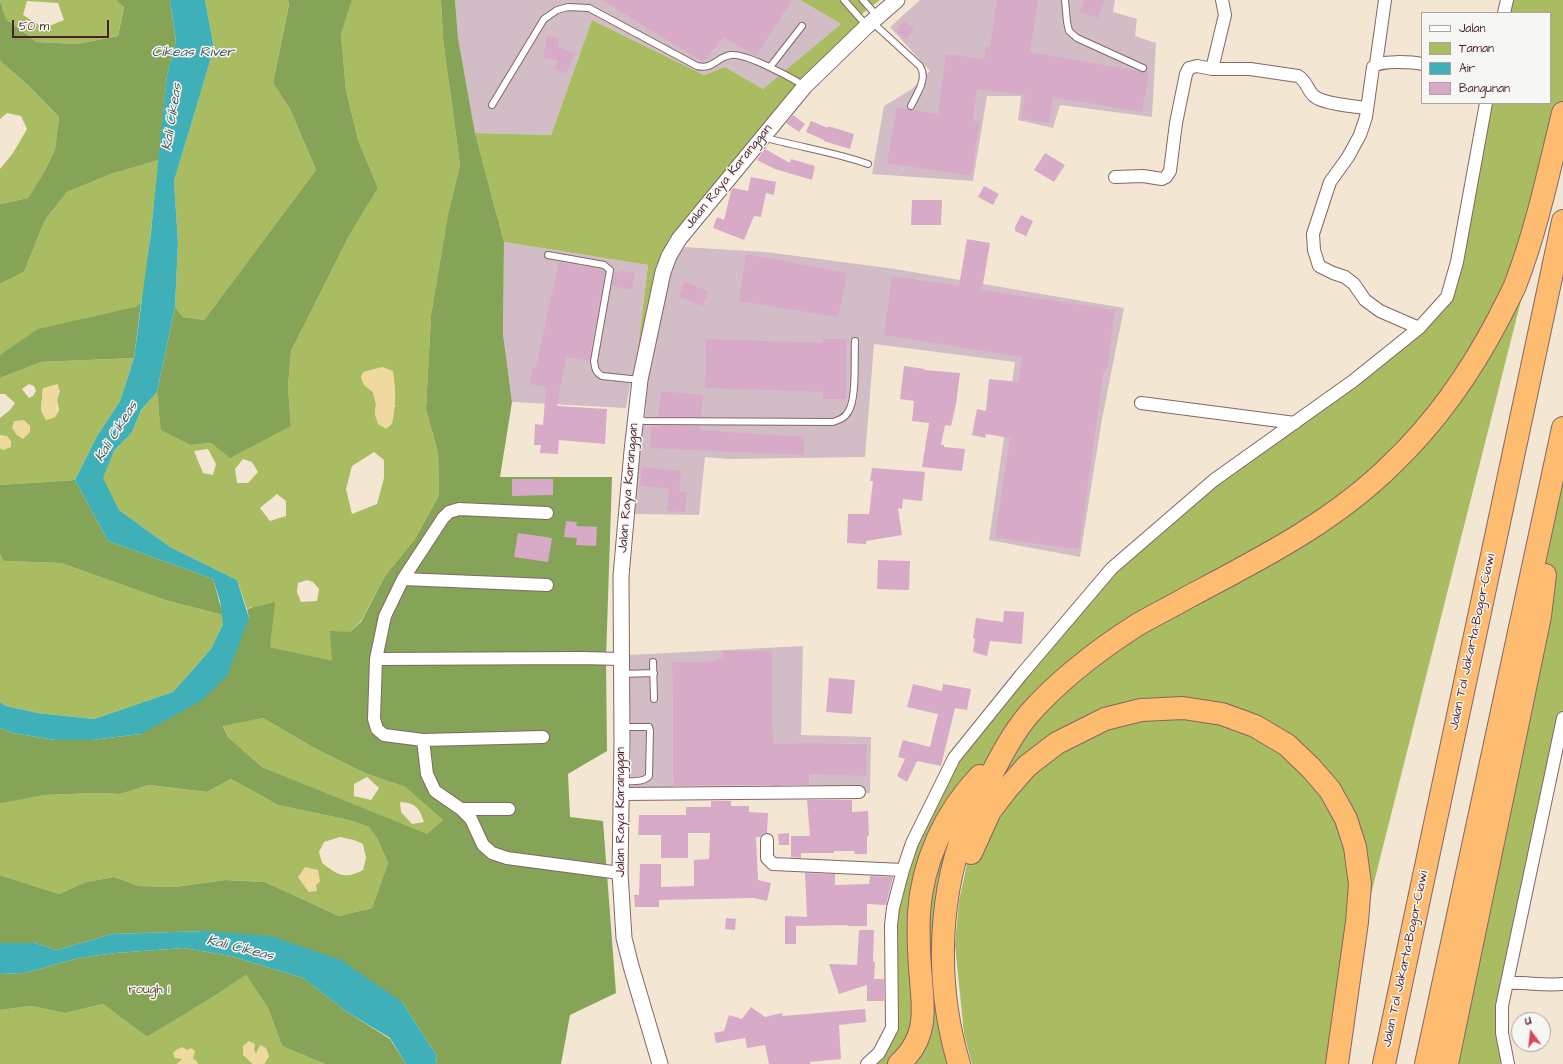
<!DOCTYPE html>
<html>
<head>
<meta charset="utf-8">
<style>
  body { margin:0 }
  #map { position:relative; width:1563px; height:1064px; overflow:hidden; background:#f3e7d4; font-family:"Architects Daughter",sans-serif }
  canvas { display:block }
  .legend { position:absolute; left:1421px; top:12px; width:130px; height:92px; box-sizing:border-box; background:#f6f6f2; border:1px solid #b1a0a2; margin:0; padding:5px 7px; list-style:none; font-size:12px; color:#4a1f2b }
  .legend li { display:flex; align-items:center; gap:8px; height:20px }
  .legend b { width:20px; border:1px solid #b1a0a2 }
  .north { position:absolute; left:1511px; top:1012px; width:40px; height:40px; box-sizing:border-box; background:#f6f6f2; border:1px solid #b1a0a2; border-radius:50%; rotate:345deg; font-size:11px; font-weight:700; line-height:16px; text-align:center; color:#4a1f2b }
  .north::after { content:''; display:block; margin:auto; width:14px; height:18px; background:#d1495b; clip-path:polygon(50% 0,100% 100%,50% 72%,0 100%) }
  .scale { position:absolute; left:12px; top:20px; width:97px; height:18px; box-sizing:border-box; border:2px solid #4a1f2b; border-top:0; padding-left:5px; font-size:12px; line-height:14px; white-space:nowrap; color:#4a1f2b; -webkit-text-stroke:3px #f6f6f2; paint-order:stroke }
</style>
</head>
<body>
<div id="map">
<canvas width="1563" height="1064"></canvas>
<ul class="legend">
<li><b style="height:5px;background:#fff"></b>Jalan</li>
<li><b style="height:11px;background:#a9bc61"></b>Taman</li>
<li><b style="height:11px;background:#3fb0b8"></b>Air</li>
<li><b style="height:11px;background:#d7abc7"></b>Bangunan</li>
</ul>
<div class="north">U</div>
<div class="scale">50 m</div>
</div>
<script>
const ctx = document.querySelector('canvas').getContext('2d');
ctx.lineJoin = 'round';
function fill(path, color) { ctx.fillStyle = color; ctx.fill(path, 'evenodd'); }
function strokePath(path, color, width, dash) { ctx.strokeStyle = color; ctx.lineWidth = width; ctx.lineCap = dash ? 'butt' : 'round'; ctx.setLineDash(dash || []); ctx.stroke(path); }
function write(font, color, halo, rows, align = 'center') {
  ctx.font = font + ' "Architects Daughter",sans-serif'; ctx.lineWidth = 3; ctx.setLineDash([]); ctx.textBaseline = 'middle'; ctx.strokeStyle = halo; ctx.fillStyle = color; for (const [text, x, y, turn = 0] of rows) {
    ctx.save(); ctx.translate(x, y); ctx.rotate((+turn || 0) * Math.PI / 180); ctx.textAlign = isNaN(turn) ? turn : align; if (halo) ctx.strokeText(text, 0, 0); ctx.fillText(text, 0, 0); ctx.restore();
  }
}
const industrial = new Path2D(`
  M455,0h345l41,24 -78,65 -38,-22 -21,8 -112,-55 -41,115 -76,-2 -17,-95z
  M920,0h195l-2,12 24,7 -2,17 21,7 -4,74 -92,-12 -7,23 -35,-8 3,-24h-34l-14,85 -101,-7 12,-68 28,-17 18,-18 -40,-44z
  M504,242l144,23 -12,99 -5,16 -5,28 -114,-6 -9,-68z
  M684,247l82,5 129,17 229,39 -22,111 -22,138 -91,-17 26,-178 -141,-18 -9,113 -136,2 -24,-2 -6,58 -65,-1 6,-77 5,-16 2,-37 7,-29 8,-51 12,-42z
  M803,646l-2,89 70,2 -1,56 -240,4 1,-35 -2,-107zM723,651h49l1,135 -100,1 -1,-125 44,-1 7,-2zM819,743l48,1 -49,30zM782,767h28l-1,21 -28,-1z`);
const green = new Path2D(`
  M0,0h116l8,6 -6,30 -41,8 -40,-2 -31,-23zM27,1l31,2 6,17 -20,8 -21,-13z
  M205,0h83l1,3 -16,80 17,26 26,61 -112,150 -21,-3 -8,-10 3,-64 -4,-62 40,-133z
  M352,0h89l2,39 17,126 -12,49 -17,101 -5,94 12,44 1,42 -24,44 -30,37 -24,45 -11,11 -18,30 -62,-15 -19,-40 -4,2 -10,-29 -67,-33 -51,-37 -17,-32 12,-27 18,-19 9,-22 16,-18 2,19 32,34 20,-2 19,14 61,-31 -3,-39 3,-36 58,-115 29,-48 -20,-48 -12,-50 -5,-55zM361,377l35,29 -21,9 1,-11 -3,-12 -9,-7zM208,449l8,15 -3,11 -10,-2 -9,-22zM374,452l10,8v18l-7,26 -25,10 -6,-25 6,-23zM243,459l9,3 6,10 -10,11h-11l-2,-14zM277,494l9,7v15l-16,5 -10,-13zM307,580l6,2 6,7 -2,12 -16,1 -4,-10 1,-9z
  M800,0h80l-22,17 9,9 -188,213 -39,141h-9l5,-16 12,-99 -144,-23 -29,-109 76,2 41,-115 112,55 21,-8 38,22 78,-65z
  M1507,0h56v113l-27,128 -171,677 -28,146h-365l-8,-30 -9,-89 4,-44 8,-37 23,-53 -40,75 9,178h-92l25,-36 6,-139 56,-131 158,-190 183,-145 152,-126 38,-194h65v-90h-46z
  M0,61l29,25 30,31 -4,33 -12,24 -15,24 -28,6v-35l13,-16 14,-24 -6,-13 -14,-3 -7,6z
  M159,160l-15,131 -3,12 -5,4 -136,48v-71l24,-12 21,-52 22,-28 44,-18z
  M134,358l-14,43 -23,35 -22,44 -75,5v-37l3,2 -3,-15v-17l10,-8 5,-7 -10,-9h-5v-16l41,-16zM29,384l5,2 2,5 -3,5 -4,2 -7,-9zM43,388l17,2 -3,10 2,10 -4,7 -9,3 -5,-10z
  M1563,428v290l-56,265 1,81h-61l93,-448 19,-166z
  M0,553l5,8 56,2 104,37 58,15v9l-12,25 -38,43 -79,27 -56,-6 -32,-7 -6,-4z
  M263,718l53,31 49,24 40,14 38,33 -16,15 -165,-68 -34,-30 -5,-12zM367,777l12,11 -8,12 -17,-4v-12zM400,802c16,1 19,6 24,20l-12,2 -11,-12z
  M231,779l47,26 71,15 20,7 8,11 11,25 -16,45 -33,8 -74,-34 -40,-2 -50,7 -36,-1 -25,-9 -28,5 -27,12 -59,-19v-73l45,-7 50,-2 25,1 29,-9 58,7zM340,837l14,3 9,4 3,14 -3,12c-19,10 -25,5 -41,-7l-3,-11 5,-10zM298,877l22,4 -11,11z
  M246,975l22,33 14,38 43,18h-61l5,-8 -11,-7 -2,6 -2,-5 -11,4 10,10h-56l1,-1 -6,-5 -9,1 -6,5h-177v-54l31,-4 34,7 38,-9 44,33 66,-40z`);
const forest = new Path2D(`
  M0,0l6,19 31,23 40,2 41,-8 6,-29 -8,-7h54l6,41 -9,34 -8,85 -48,14 -44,18 -22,28 -21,52 -24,12v-80l28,-6 15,-24 12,-24 4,-33 -30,-31 -29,-25z
  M288,0h64l-11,35 5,55 12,50 20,48 -29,48 -58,115 -3,36 3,39 -61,32 -19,-15 -20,2 -30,-15 -4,-38 18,-85 8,10 21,3 112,-150 -26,-61 -17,-26 16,-79z
  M441,0h14l3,38 17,95 29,109 -1,92 9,68 -12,75h112l-6,182 1,92 -39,23 2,43 33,4 13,172 -46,22 -9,49h-125l1,-8 -35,-54 -197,-71 -93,3 -55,16 -22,-7h-35v-68l59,19 27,-12 28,-5 25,9 36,1 50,-7 40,2 74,34 33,-8 16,-45 -11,-25 -8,-11 -20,-7 -71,-15 -47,-26 -24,13 -58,-7 -29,9 -25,-1 -50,2 -44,8 -1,-1v-74l13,5 42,7h37l49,-6 108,-116 -2,-9 28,-7 -5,45 62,14 -2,-30 20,1 11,-10 24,-46 30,-37 24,-44 -1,-42 -12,-44 5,-94 17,-101 12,-49 -17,-126zM263,718l53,31 49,24 40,14 38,33 -16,14 -165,-67 -34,-30 -5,-11z
  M141,303l-7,55 -93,4 -41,16v-23l38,-26 97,-22z
  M75,480l33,61 105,38 10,36 -58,-15 -104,-37 -57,-2 -4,-8v-68z
  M184,948l47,8 72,22 44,34 43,27 16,25h-81l-43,-18 -14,-38 -22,-33 -33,22 -66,40 -44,-33 -38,9 -34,-7 -31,4v-36l25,-1 54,-15 36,-5z`);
const sand = new Path2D(`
  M382,367l11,4c3,18 3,35 -1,53l-6,5 -8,-5 -3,-9 1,-11 -3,-12 -9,-7 -3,-8 2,-5z
  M58,384c2,8 -1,10 -1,17 0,7 1,9 -2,16l-9,3 -5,-10 2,-22z
  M24,420l6,6v6l-7,7 -6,-4 -5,-7 2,-7z
  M0,435l7,1 4,5v6l-8,3 -3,-2z
  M305,867l13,3 2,11 -4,4 1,6 -8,1 -11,-15z
  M249,1041l6,3 -1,6 2,4 4,-9 6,3 3,8 -5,8h-11l-10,-9v-9z
  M182,1047l5,3 4,-2 4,3 -2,7 5,5 -1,1h-20l5,-5 -7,-1 -2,-5 3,-3z`);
const water = new Path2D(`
  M170,0h35l9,48 -40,133 4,62 -3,64 -18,85 -16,18 -9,22 -18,19 -11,27 16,32 51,37 67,33 12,38 -22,58 -26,25 -60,33 -49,6h-37l-42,-7 -13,-5v-26l6,4 32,7 56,6 79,-27 38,-43 12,-25 -3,-23 -7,-22 -105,-38 -33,-61 22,-44 23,-35 14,-43 17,-126 16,-157 9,-34z
  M205,931l66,5 70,24 61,42 35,54 -1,8h-30l-16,-26 -43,-26 -44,-34 -72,-22 -47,-8 -69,5 -36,5 -54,15 -25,1v-31h35l22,7 55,-16z`);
const building = new Path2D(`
  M602,0h190l-36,56 -32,-19 -21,25z
  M997,0h41l-8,52 119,21 -7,39 -89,-15 -4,26 -28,-4 4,-24 -48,-6 -4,31 7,1 -9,55 -84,-13 10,-56 41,7 8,-60 38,5 2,-13 4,1z
  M1084,0h21l-7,18 -18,-6z
  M904,21l10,8 -8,10 -10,-8z
  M547,36l12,2 -1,8 17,8 -9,20 -12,-6 4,-8 -15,-2z
  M793,115l12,9 -6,8 -13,-9z
  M811,121l17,7v-2l26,8 -4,15 -26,-8v-1l-18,-8z
  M765,149l25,14 1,-4 24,7 -3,14 -37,-11 -18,-9z
  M1045,153l20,12 -11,17 -20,-12z
  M751,177l25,5 -2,13 -8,-2 -5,24 -7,-1 -10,24 -31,-12 4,-11 7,3 7,-29 2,-3 15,3z
  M984,186l15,8 -6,11 -15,-8z
  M912,200h30l-1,25h-30z
  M1021,215l12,6 -7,15 -11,-5v-4z
  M967,239l23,4 -8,47 133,20 -8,60 -3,-1 -25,180 -35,-4 -49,-8 15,-99 -24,-4 -1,4 -13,-3 5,-26 9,2 3,-32 30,3 3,-25 -138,-22 8,-59 67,10z
  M746,254l101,19 -9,44 -99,-16z
  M559,262l44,8 2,2 -16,89 -23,-4 -9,49 50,3 -2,35 -46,-4 -1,14 -18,-1 1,-8h-7l1,-21 8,1 3,-38 -17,-3 4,-17h3z
  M619,270l16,3 -3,17 -20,-4 2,-14 4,1z
  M684,282l24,9 -5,15 -24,-9z
  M706,339l117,4v-4h23v60h-23v-7l-118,-4z
  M904,366l21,3 -1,1 36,3 -4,31 -5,22 -6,-1 -4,20h3v2l21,2 -3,22 -40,-4 7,-44 -17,-2 2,-20 -14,-2z
  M661,391l42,4 -2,22h-43z
  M658,426h42v4l104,7v18l-154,-7 1,-21 7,1z
  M642,467l39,4 -2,20 8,1 -2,20 -18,-1 2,-22 -29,-3z
  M872,468l53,4 -3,29 -19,-2 -1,10 -4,-1 4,27 -36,6v3l-19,-1 1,-29h21l4,-33h-3z
  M512,479h41v16l-41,1z
  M566,521l11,1 -1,4 21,1 -1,19 -20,-1 1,-7 -13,-1z
  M518,533l34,5 -4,24 -34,-5z
  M878,560l32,1 -1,29 -32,-1z
  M1004,611l20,1 -2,32 -32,-3 -3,15 -14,-4 2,-13 -2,-1 3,-20 27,4z
  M723,651h49l1,93 46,-1 48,1 -1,32 -56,-2 -1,11 -136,1 -1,-124 44,-1v-2h7z
  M829,678l26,2 -3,34 -26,-2z
  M913,684l29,7 1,-7 28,5 -4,21 -12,-2 -14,58 -24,-5 -10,21 -10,-6 8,-17 -7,-2 5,-17 27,7 8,-33 -31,-7z
  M807,800h45v12l16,-1 1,25h-2v18h-12l-1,-3h-20v2h-33v5l-10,-1v-21h19z
  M711,801h20v5h18v6l19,1 -1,20 -4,1 -3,3h-4l2,43 13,3 -4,18 -13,-3 -95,2v7h-24l-1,-12h5l1,-31h21v23l33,-1v-26l15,-1 1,-26h-22v25h-27v-23h-23l1,-20h47v-8h25z
  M789,833v12h-10l-1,-11z
  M805,873l30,1v11l34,-1 1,-8 23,1 -7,28 -19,-1v22h-19v-1l-52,1v18h-11v-28l22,1z
  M726,918l10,1 -1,11 -10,-1z
  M859,930h15l-1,31 2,1 -1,17h10v22h-17v-16l-28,9 -10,-30 28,1z
  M751,1007l14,10 17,-4 1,3 82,-7 1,13 -27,3 2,34 -31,3v2h-41l-4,-19 -18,3 -2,-10 -29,5 -2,-10 10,-2 5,-16 13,4z`);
const service = new Path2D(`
  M844,0l23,26
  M863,0l15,17
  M1065,0l2,22 2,9 8,7 66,30
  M872,22l48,44c8,13 -3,27 -9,40
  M770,67l32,-41
  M492,105l52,-86 13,-9 11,-3 21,1 108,58c17,4 19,-9 34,-11 15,-2 59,22 74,31
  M763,137c35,10 71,15 105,27
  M548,255l56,10 6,5 -16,91c1,7 1,11 8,15l38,4
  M636,419l9,2 188,1c6,-2 12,-4 15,-10 9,-12 6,-55 7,-71
  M653,662l1,37
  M621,674l33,-1
  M622,727h27l1,4 -1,45c-6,7 -18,5 -27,5`);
const minor = new Path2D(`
  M1504,13l3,-13
  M1376,64l9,-64
  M1212,69l13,-54 -3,-15
  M1115,177l28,-1 19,3 4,-2 4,-6 6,-48 10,-49 3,-6 8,-2 15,3h38l48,7c9,5 9,14 16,20 7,7 42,11 53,12
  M1419,328l-39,-17 -15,-11 -11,-16 -9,-7 -12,-4 -14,-7 -5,-16 -1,-16 17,-52 18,-25 12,-22 6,-18 7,-50c6,-7 40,-5 49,-3
  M1141,403l154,20
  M403,579l40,-61 6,-6 10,-3 88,4
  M376,659l9,-43 18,-37 144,6
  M543,737l-120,3 4,34 8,17 26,18 10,10 12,26 9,8 15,5 113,15
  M423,740l-39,-5 -7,-6 -3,-10 2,-60 205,-1 40,1
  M620,794l239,-2
  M461,809h48
  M767,840v18l6,6 130,6
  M1507,983c19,-1 37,3 56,1
  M867,1064l12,-11 13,-25 -1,-103 2,-17 10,-38 9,-27 42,-85 67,-83 91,-107 102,-88 139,-99 66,-53 28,-31 10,-35 29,-159
  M1508,1064l-6,-31v-27l61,-288`);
const tertiary = new Path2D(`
  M660,1064l-29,-98 -7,-28 -4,-65 2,-130 -1,-167 11,-125 8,-71 23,-108 6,-16 10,-17 126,-153 62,-60 30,-26`);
const motorway = new Path2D(`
  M971,853l19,-42 16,-21 21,-24 30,-23 48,-24 36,-9 42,-2 39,6 33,12 32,19 24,23 19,22 16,29 9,28 5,37 -3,38 -20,142
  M899,1064c12,-11 21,-25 23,-42 2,-14 0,-28 -1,-42 -2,-22 -3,-45 -2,-67 3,-50 26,-101 61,-137
  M959,1064c-24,-80 -22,-173 12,-250 5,-11 11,-22 17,-33 12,-23 24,-47 41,-67 31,-35 69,-64 108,-89 17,-10 36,-19 53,-29 72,-38 145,-75 203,-133 44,-42 79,-93 107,-147 5,-11 12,-22 16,-33 21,-55 33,-113 47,-170
  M1384,1064l179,-843
  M1426,1064l137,-636
  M1447,1064l93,-448 5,-41`);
const streetNames = [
  ["Jalan Raya Karanggan",729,177,-51],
  ["Jalan Raya Karanggan",629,488,-85],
  ["Jalan Tol Jakarta–Bogor–Ciawi",1473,642,-78],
  ["Jalan Raya Karanggan",621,812,-90],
  ["Jalan Tol Jakarta–Bogor–Ciawi",1406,959,-78]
];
const parkNames = [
  ["rough 1",149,990]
];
const waterNames = [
  ["Cikeas River",193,53],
  ["Kali Cikeas",173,117,-81],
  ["Kali Cikeas",117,432,-58],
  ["Kali Cikeas",240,949,14]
];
fill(industrial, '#d2bdc6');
fill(green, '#a9bc61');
fill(forest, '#86a457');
fill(sand, '#eeda9e');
fill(water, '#3fb0b8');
fill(building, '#d7abc7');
strokePath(service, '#856566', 8);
strokePath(minor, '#856566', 14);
strokePath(tertiary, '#856566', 17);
strokePath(motorway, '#856566', 24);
strokePath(service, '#fff', 6);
strokePath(minor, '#fff', 12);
strokePath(tertiary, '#fff', 15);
strokePath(motorway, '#fdbc70', 22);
write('13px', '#4a1f2b', '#f6f6f2', streetNames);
write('13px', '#664e3b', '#f6f6f2', parkNames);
write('italic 14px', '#465963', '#f6f6f2', waterNames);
</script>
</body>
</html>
